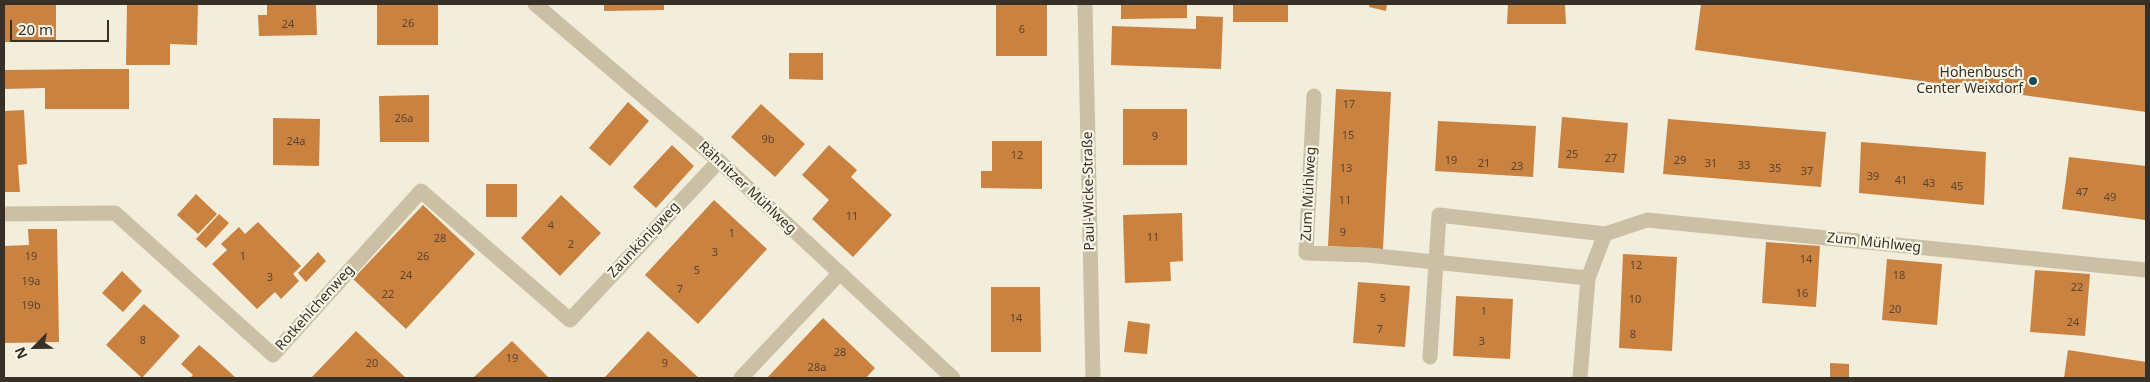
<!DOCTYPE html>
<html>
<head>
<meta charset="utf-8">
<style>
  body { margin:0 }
  #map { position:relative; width:2150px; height:382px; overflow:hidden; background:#f3eddb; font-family:"Noto Sans",sans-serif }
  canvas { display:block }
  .frame { position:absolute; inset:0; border:5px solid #373027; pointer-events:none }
  .north { position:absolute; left:10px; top:322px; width:50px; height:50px; -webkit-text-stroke:4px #faf6e7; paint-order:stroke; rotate:247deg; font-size:14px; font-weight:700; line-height:20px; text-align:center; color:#373027 }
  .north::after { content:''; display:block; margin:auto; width:18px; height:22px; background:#373027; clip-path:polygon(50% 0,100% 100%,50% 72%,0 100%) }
  .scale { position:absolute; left:10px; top:20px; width:99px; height:22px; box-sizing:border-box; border:2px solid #373027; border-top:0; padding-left:6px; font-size:15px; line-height:18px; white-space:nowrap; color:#373027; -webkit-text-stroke:4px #faf6e7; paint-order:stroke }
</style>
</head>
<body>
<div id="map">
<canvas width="2150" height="382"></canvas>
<div class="frame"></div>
<div class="north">N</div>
<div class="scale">20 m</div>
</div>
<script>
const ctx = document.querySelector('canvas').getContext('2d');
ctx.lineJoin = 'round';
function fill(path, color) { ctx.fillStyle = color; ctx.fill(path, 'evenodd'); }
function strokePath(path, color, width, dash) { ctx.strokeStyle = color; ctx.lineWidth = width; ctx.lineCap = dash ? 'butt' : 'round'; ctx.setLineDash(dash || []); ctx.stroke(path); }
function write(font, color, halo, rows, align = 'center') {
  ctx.font = font + ' "Noto Sans",sans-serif'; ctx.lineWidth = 4.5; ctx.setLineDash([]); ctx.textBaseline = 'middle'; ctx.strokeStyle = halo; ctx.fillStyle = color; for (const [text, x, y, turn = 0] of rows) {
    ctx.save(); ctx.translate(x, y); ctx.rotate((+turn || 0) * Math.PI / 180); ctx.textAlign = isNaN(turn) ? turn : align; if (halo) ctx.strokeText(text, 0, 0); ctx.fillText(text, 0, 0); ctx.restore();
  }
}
const building = new Path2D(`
  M4,4h52v38h-52z
  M145,4h53l-1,41 -27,-1v21h-44l1,-60z
  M267,4h49l1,31 -58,1 -1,-21h9z
  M377,4h61v41h-61z
  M604,4h60v6l-60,1z
  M996,4h51v52h-51z
  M1121,4h66v14l-66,1z
  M1233,4h55v18h-55z
  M1370,4h17l-1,7 -17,-4z
  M1508,4h57l1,20h-59z
  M1701,4h445v108l-451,-62z
  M1196,16l27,1 -2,52 -110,-4 1,-39 84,3z
  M789,53h34v27l-34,-1z
  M97,69h32v40h-84v-21l-41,1v-19z
  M1336,89l55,3 -8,157 -55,-3z
  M429,95v47h-49l-1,-46z
  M628,102l21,19 -39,45 -21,-18z
  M761,104l44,40 -30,33 -44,-40z
  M1123,109h64v56h-64z
  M24,110l3,54 -9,1 2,27h-16v-81z
  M1562,117l66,6 -4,50 -66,-5z
  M273,118l47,1 -1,47 -46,-1z
  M1668,119l158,13 -5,55 -158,-13z
  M1438,121l98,5 -3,51 -98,-6z
  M992,141h50v48l-61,-1v-17h11z
  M1861,142l125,10 -2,53 -125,-12z
  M672,145l22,21 -38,42 -23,-21z
  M829,145l28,25 -6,7 41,38 -39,42 -41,-38 17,-19 -27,-25z
  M2069,157l77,9v54l-84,-11z
  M486,184h31v33h-31z
  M196,194l21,20 -19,20 -21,-19z
  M561,195l40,38 -41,43 -39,-38z
  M714,200l53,49 -69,75 -53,-49z
  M423,205l52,49 -69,75 -53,-50z
  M1182,213l1,48 -13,1 1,19 -46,2 -2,-68z
  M219,214l10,9 -23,25 -10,-9z
  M258,222l43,44 -8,8 6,7 -18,18 -6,-7 -18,17 -45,-45 15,-14 -6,-6 18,-17 6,7z
  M28,229h29l2,113 -55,1v-97l25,-1z
  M1766,242l54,4 -4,61 -54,-4z
  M318,252l8,9 -20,21 -8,-9z
  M1623,254l54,3 -5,94 -53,-3z
  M1887,259l55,5 -5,61 -55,-5z
  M2035,270l55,4 -5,62 -55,-4z
  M122,271l20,20 -19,21 -21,-19z
  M1358,282l52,4 -5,61 -52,-4z
  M991,287h49l1,65h-50z
  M1456,296l57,3 -3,60 -57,-3z
  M144,304l36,32 -38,42 -36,-33z
  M823,318l52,50 -9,10h-99z
  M1128,321l22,3 -3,30 -23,-2z
  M356,331l50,47h-95z
  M648,331l51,47h-95z
  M512,341l37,37h-76z
  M199,345l12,10 25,23h-46l3,-3 -12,-11z
  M2068,350l78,12v16h-82z
  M1830,363l19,1v14h-19z`);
const minor = new Path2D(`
  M535,4l184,157 234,217
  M1085,4l8,374
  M1314,96l-8,157 61,2 221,23
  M4,214l111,-1 158,142 148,-164 149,129 149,-159
  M1430,357l9,-142 166,19
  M741,378l98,-104
  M1580,378l8,-100 17,-44 42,-14 499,50`);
const markers = [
  [2033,81,5,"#1b485a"]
];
const numberNames = [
  ["26",408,24],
  ["24",288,25],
  ["6",1022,30],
  ["17",1349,105],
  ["26a",404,119],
  ["15",1348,136],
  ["9",1155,137],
  ["9b",768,140],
  ["24a",296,142],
  ["25",1572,155],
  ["12",1017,156],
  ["27",1611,159],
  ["19",1451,161],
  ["29",1680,161],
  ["21",1484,164],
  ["31",1711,164],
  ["33",1744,166],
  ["23",1517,167],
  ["13",1346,169],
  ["35",1775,169],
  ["37",1807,172],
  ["39",1873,177],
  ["41",1901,181],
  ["43",1929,184],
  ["45",1957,187],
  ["47",2082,193],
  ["49",2110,198],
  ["11",1345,201],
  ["11",852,217],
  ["4",551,226],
  ["9",1343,233],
  ["1",732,234],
  ["11",1153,238],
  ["28",440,239],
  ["2",571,245],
  ["3",715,253],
  ["19",31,257],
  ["1",243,257],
  ["26",423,257],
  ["14",1806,260],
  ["12",1636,266],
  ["5",697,271],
  ["24",406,276],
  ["18",1899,276],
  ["3",270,278],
  ["19a",31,282],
  ["22",2077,288],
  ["7",680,290],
  ["16",1802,294],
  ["22",388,295],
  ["5",1383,299],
  ["10",1635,300],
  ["19b",31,306],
  ["20",1895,310],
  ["1",1484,312],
  ["14",1016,319],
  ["24",2073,323],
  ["7",1380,330],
  ["8",1633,335],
  ["8",143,341],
  ["3",1482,342],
  ["28",840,353],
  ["19",512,359],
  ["20",372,364],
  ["9",665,364],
  ["28a",817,368]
];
const poiNames = [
  ["Hohenbusch",2023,73],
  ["Center Weixdorf",2023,89]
];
const streetNames = [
  ["Rähnitzer Mühlweg",747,188,43],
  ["Paul-Wicke-Straße",1089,191,-91],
  ["Zum Mühlweg",1309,194,-87],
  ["Zaunkönigweg",644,240,-47],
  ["Zum Mühlweg",1874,243,6],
  ["Rotkehlchenweg",315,308,-48]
];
fill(building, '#ca8241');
strokePath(minor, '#cbc0a6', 15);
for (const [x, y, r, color] of markers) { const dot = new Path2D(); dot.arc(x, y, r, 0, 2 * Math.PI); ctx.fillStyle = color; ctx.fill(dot); strokePath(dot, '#faf6e7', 2); }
write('11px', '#5c442e', null, numberNames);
write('14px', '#373027', '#faf6e7', poiNames, 'right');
write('14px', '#373027', '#faf6e7', streetNames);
</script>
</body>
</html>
